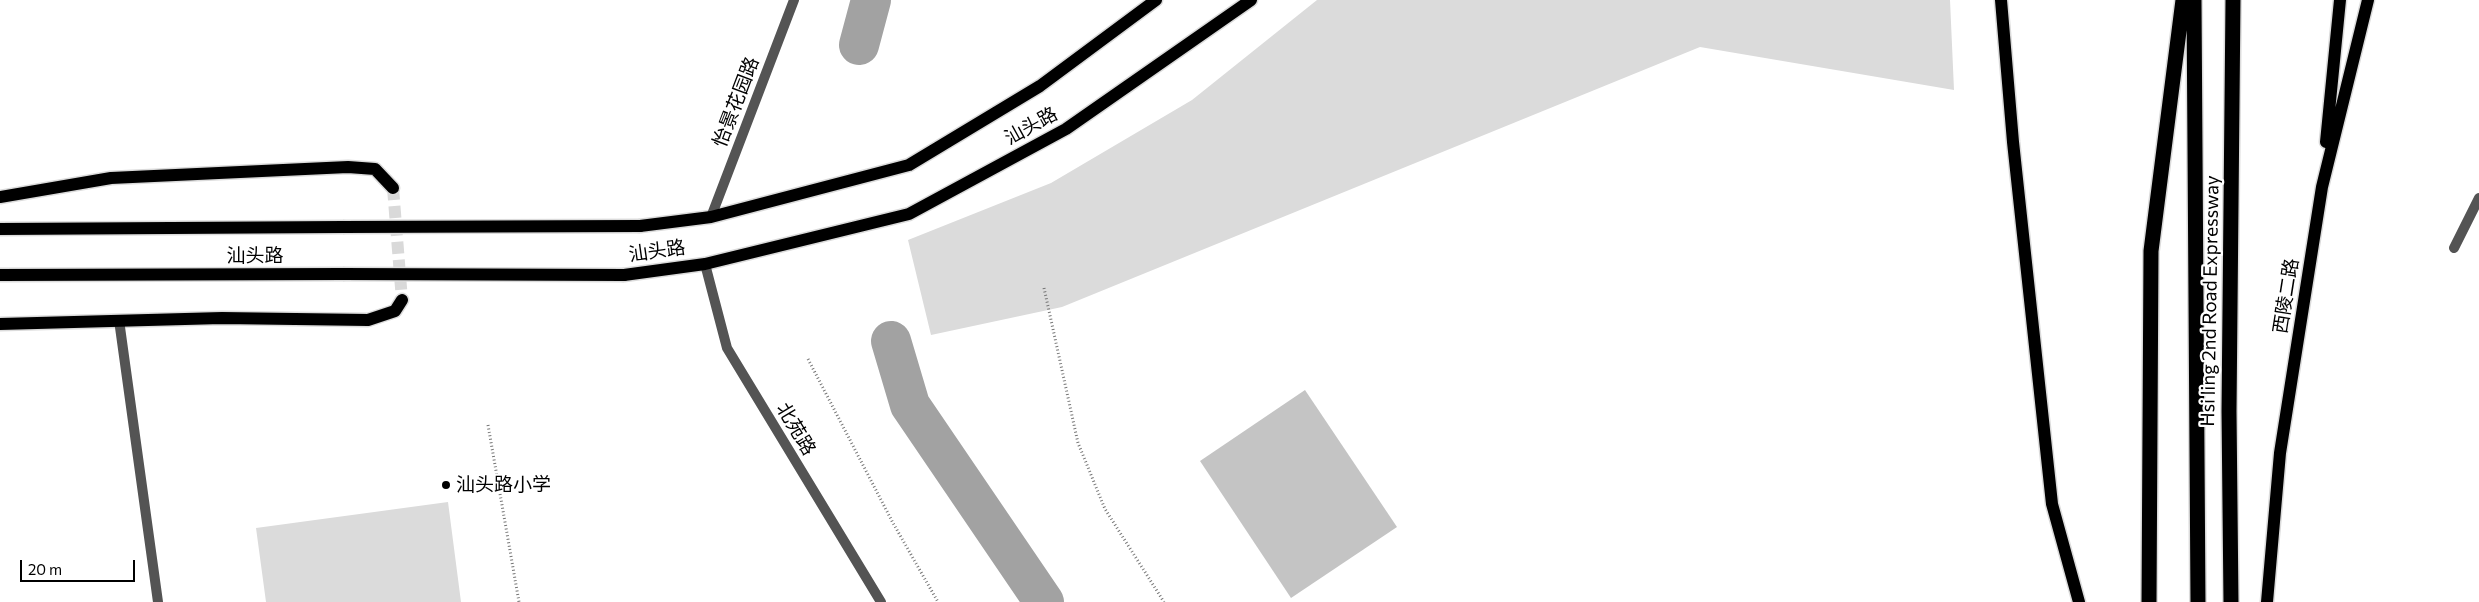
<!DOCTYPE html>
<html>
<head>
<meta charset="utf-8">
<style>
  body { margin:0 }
  #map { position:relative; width:2479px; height:602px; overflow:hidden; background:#fff; font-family:Commissioner,sans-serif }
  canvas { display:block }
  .scale { position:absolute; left:20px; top:560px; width:115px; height:22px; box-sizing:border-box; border:2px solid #000; border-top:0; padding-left:6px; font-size:15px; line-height:18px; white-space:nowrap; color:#000; -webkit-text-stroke:4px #fff; paint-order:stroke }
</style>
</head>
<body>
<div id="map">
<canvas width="2479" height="602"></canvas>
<div class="scale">20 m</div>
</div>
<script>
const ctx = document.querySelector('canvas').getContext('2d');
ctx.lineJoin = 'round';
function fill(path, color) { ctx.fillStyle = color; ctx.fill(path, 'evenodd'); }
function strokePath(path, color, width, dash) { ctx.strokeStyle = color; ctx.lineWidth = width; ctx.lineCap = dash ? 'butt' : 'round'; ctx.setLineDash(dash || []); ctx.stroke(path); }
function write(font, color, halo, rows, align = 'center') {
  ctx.font = font + ' Commissioner,"Noto Sans SC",sans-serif'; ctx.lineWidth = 4.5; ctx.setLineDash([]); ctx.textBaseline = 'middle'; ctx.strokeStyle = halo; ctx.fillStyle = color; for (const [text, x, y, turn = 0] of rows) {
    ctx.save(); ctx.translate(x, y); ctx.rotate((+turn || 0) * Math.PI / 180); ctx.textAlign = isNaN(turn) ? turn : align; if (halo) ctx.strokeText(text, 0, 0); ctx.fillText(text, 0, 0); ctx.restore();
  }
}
const green = new Path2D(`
  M1317,0h633l4,90 -254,-43 -638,260 -131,28 -23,-95 143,-57 141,-83z
  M448,502l13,100h-195l-10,-74z`);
const canal = new Path2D(`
  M859,45l12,-45
  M891,341l19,64 134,197`);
const building = new Path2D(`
  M1305,390l92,137 -106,71 -91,-137z`);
const primaryTunnel = new Path2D(`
  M393,188l9,112`);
const path = new Path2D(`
  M1044,288l34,155 27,66 59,93
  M808,359l85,164 45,79
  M488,425l31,177`);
const lane = new Path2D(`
  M119,320l39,282`);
const street = new Path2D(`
  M711,217l83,-217
  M2454,248l25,-50
  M705,264l22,84 154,254`);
const primary = new Path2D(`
  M2001,0l12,142 39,362 27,98
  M2326,142l14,-142
  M0,197l111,-19 237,-11 27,2 18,19
  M640,226l71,-9 198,-52 131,-79 116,-86
  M0,229l343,-2
  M0,275l343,-1
  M624,275l81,-11 204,-50 157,-85 185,-129
  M0,324l222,-6 146,2 27,-9 7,-11
  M2267,602l13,-149 42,-266 46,-187`);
const highway = new Path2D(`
  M2194,0l4,602
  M2149,602l2,-351 32,-251
  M2231,602l-2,-191 4,-411`);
const primaryBridge = new Path2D(`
  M343,227l297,-1
  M343,274l281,1`);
const markers = [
  [446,485,5,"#000"]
];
const streetNames = [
  ["怡景花园路",736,102,-69],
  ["汕头路",1031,126,-29],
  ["汕头路",657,251,-8],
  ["汕头路",255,256],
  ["西陵二路",2286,296,-81],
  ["Hsi ling 2nd Road Expressway",2210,301,-89],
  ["北苑路",796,429,59]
];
const poiNames = [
  ["汕头路小学",456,485]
];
fill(green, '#dbdbdb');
strokePath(canal, '#a2a2a2', 40);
fill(building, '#c4c4c4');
strokePath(primaryTunnel, '#d9d9d9', 12, [12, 6]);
strokePath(primary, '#dbdbdb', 15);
strokePath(highway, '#dbdbdb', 18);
strokePath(path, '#767676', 3, [1, 2.5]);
strokePath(lane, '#545454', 10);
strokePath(street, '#545454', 10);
strokePath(primary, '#000', 12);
strokePath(highway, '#000', 15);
strokePath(primaryBridge, '#dbdbdb', 15, []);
strokePath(primaryBridge, '#000', 12);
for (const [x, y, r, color] of markers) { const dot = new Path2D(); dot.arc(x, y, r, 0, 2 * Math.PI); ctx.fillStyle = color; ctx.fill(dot); strokePath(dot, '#fff', 2); }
write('19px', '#000', '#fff', streetNames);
write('19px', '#000', '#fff', poiNames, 'left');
</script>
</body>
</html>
